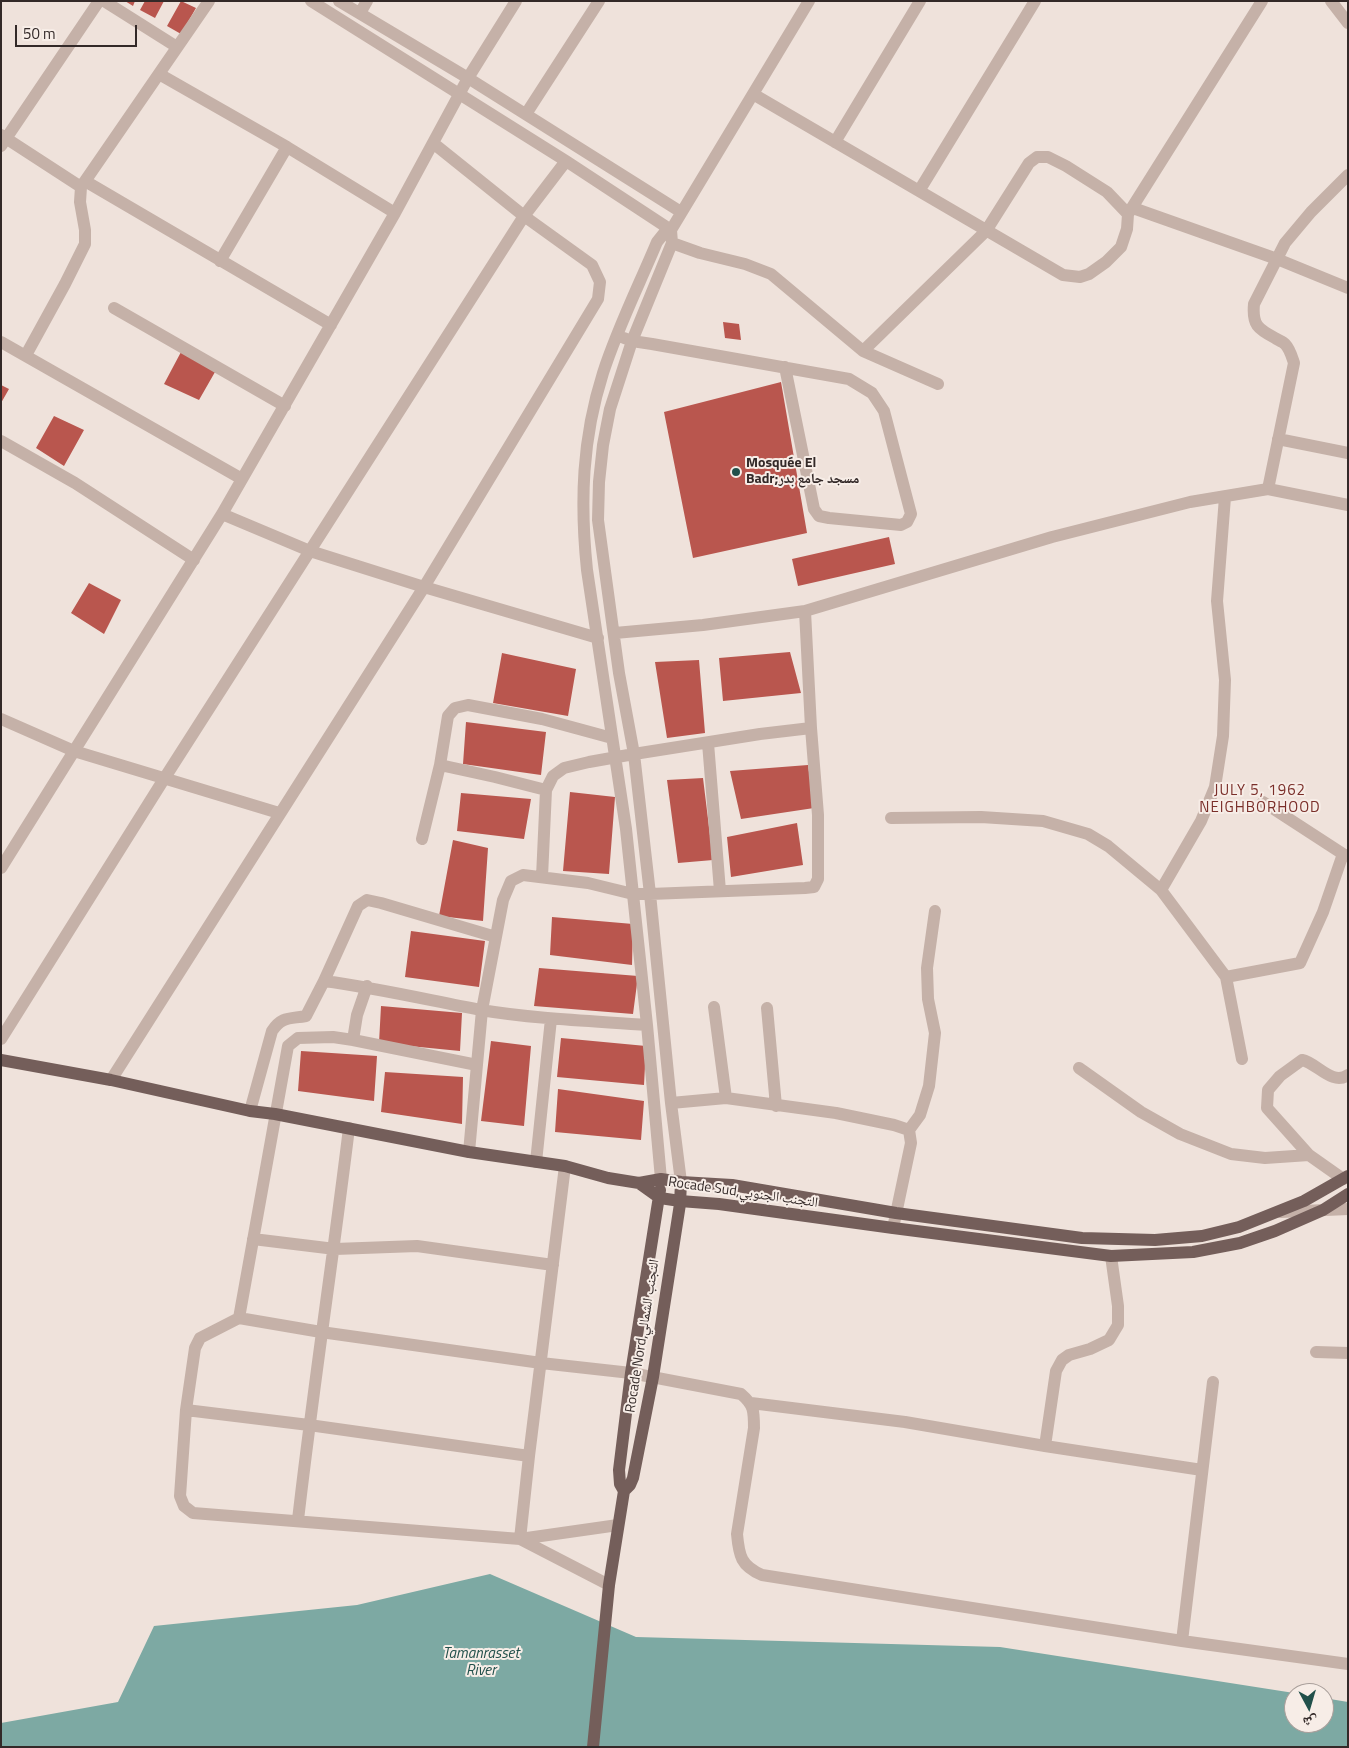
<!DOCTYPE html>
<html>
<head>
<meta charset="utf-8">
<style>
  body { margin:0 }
  #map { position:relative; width:1349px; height:1748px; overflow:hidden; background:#efe2db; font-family:"Titillium Web","Noto Naskh Arabic",sans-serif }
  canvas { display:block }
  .frame { position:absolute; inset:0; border:2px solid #332928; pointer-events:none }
  .north { position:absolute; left:1284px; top:1683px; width:50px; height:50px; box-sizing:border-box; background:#f7ede7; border:1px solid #a99f9b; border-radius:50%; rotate:174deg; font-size:14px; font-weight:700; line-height:20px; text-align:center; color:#332928 }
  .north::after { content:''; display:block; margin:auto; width:18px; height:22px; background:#21504b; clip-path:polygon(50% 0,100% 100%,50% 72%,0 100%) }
  .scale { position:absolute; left:15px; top:25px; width:122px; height:22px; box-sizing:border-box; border:2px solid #332928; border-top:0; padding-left:6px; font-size:15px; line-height:18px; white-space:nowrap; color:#332928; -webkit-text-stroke:4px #f7ede7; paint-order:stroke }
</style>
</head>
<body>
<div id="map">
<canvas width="1349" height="1748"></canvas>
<div class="frame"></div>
<div class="north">ش</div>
<div class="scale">50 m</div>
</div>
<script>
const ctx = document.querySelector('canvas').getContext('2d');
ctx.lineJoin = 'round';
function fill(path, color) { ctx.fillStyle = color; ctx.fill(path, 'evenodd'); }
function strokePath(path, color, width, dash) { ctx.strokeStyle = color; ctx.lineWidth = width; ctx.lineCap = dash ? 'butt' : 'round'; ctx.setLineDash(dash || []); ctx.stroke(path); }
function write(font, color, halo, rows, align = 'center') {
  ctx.font = font + ' "Titillium Web","Noto Naskh Arabic",sans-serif'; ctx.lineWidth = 4; ctx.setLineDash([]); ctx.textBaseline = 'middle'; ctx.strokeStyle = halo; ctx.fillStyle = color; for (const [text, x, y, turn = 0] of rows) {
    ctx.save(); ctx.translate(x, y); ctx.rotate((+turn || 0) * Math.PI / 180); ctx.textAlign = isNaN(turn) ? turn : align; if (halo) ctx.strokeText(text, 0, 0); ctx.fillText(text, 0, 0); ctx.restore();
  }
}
const water = new Path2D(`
  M490,1574l146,63 364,10 294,46v30h30v-25l24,4v45h-1347v-24l117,-21 36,-76 203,-21z`);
const building = new Path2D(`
  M125,1h10l-2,5z
  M145,1h19l-9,17 -15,-8z
  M181,1l15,7 -15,26 -14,-8z
  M723,322l16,2 2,16 -16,-2z
  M181,352l34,20 -16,28 -35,-16z
  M781,382l26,151 -114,25 -29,-146z
  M1,385l8,4 -8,14z
  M54,416l30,14 -20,36 -28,-18z
  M889,537l6,27 -97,22 -6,-27z
  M89,583l32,17 -17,34 -33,-21z
  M790,652l11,41 -78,8 -4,-43z
  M502,653l74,16 -8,47 -75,-13z
  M699,660l6,73 -38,5 -12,-76z
  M466,722l80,10 -5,43 -78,-11z
  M808,765l6,43 -73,11 -11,-48z
  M703,778l10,82 -35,3 -11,-83z
  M570,792l45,5 -6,77 -46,-3z
  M461,793l70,6 -7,40 -67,-8z
  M797,823l6,42 -72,12 -4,-40z
  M453,840l35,8 -5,73 -44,-5z
  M552,917l81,7 -1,41 -82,-10z
  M411,931l74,10 -6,46 -74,-10z
  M539,968l99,8 -5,38 -99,-8z
  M381,1006l81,7 -2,38 -81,-8z
  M561,1038l85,8 -2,39 -87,-8z
  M491,1041l40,5 -7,80 -43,-5z
  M301,1051l76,5 -3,45 -76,-10z
  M385,1072l78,5 -1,47 -81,-12z
  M558,1089l86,12 -3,39 -86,-8z`);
const minor = new Path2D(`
  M104,1l73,46
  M311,1l255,160 105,69 1,13 -40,98 -22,68 -7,36 -4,37 -1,38 21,153 15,81 16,140 21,209 10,79
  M339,1l129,77 213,134
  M1331,1l17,22
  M360,13l7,-12
  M159,74l128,73 108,66
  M753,94l310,181 17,2 9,-3 17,-12 15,-15 6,-18 1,-15 -21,-22 -41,-26 -18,-9h-11l-8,6 -43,68 -123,120
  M526,114l73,-113
  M1,135l80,52
  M835,142l85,-141
  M1,146l98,-145
  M85,181l246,144
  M919,191l116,-190
  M1133,208l144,51 71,29
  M1128,214l134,-213
  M672,243l28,10 45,11 26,10 92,77 75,33
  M220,261l67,-114
  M114,308l171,98
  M624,338l8,3 20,3 197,35 23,14 12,18 27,103 -4,8 -6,3 -72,-7 -10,-2 -5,-7 -29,-142
  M1,342l241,137
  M26,355l39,-71 20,-40v-14l-5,-28 1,-15 128,-186
  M1278,439l70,14
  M1,441l74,42 119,77
  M1268,489l26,-126c-2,-6 -4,-14 -9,-19 -2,-2 -7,-4 -10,-6 -17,-9 -23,-13 -21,-34l31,-61 26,-31 37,-37
  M222,514l88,37 114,36 174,51
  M615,633l88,-8 102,-14 247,-74 138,-35 78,-13 80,16
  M1,719l73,32 205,62
  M708,743l12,148
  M440,765l55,12 51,13
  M1263,802l80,52 5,2
  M891,818l90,-1 62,4 45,13 20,12 53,44 65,87 74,-14 23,-51 20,-58
  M422,839l18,-74 8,-49 7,-8 13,-3 74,14 70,19
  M1,868l221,-354 173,-301 73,-135 48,-77
  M542,877l4,-87 7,-14 11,-8 25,-6 45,-8 126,-20 51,-6
  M1161,890l40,-69 14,-34 8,-51 2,-56 -8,-79 8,-104
  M1226,977l16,82
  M324,981l34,-75 9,-6 14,3 115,34
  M714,1007l12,91
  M767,1008l9,98
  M1,1039l163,-260 360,-563 42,-55
  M353,1040l4,-25 10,-29
  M1079,1068l62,44 39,22 51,20 34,4 44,-3
  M111,1080l313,-493 174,-288 2,-17 -8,-17 -68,-49 -91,-73
  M671,1103l55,-5 110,15 58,12 15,5 2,13 -18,85
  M250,1111l22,-80c10,-15 18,-12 34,-15l18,-35c53,7 104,19 157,29 54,9 111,11 166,15
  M909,1130l11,-15 9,-29 6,-53 -7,-34 -1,-31 8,-57
  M469,1152l13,-142 21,-110 8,-19 12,-6 65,8 45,11h17l155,-6 9,-1 4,-8v-64l-7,-87 -6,-117
  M536,1162l15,-143
  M661,1179l-14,-154 -21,-196 -39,-259c-7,-68 -5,-131 16,-197 14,-44 36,-88 54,-131l8,-10 6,-2 138,-229
  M1343,1179l-34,-24 -42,-47 1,-18 12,-14 22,-16c15,3 30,26 46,15
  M1281,1212l67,-3
  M253,1239l82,10 82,-3 136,19
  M239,1318l49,-272 10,-8 35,-1 20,3 124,25
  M1316,1352l32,1
  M751,1403l154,19 140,24 157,24
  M186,1410l123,15 220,31
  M1045,1446l11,-75 6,-11 7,-5 21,-6 19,-9 9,-15v-19l-7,-50
  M298,1520c15,-131 35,-261 51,-392
  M618,1525l-98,14 -327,-26 -9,-7 -4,-10 6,-86 9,-62 5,-10 39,-20 82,14 220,31 90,10 110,21c13,11 13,17 13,34l-17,106c2,22 4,32 25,41l420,66 166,23
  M520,1539l9,-83 36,-290
  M520,1539l89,46
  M1182,1641l31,-259`);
const major = new Path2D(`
  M1,1060l110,20 139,31 25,3 194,38 96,14 43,12 31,5 22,-4 20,3 51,3 164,28 186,25 73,2 47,-4 37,-9 65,-26 44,-25
  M639,1183l21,15 20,3 39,3 174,24 218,28 82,-4 47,-9 35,-12 48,-21 25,-16
  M624,1491l6,-6 3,-7 20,-101 27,-173 1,-22
  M593,1747l16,-162 15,-94 -4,-7 -1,-14 12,-97 29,-183`);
const markers = [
  [736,472,5,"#21504b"]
];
const poiNames = [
  ["Mosquée El",746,464],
  ["Badr;مسجد جامع بدر",746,480]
];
const streetNames = [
  ["Rocade Sud,التجنب الجنوبي",743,1193,8],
  ["Rocade Nord,التجنب الشمالي",643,1336,-81]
];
const neighbourhoodNames = [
  ["JULY 5, 1962",1260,791],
  ["NEIGHBORHOOD",1260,808]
];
const waterNames = [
  ["Tamanrasset",481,1654],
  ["River",481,1671]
];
fill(water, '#7da9a3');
fill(building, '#b9564e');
strokePath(minor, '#c5b1a8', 12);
strokePath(major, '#745e5a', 12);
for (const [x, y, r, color] of markers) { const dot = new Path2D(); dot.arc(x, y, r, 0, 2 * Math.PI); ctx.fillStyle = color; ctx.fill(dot); strokePath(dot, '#f7ede7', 2); }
write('bold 14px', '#332928', '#f7ede7', poiNames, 'left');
write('14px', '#332928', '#f7ede7', streetNames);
ctx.letterSpacing = '1px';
write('15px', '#7a2e29', '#f7ede7', neighbourhoodNames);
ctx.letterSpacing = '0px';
write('italic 15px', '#21504b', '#f7ede7', waterNames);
</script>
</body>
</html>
